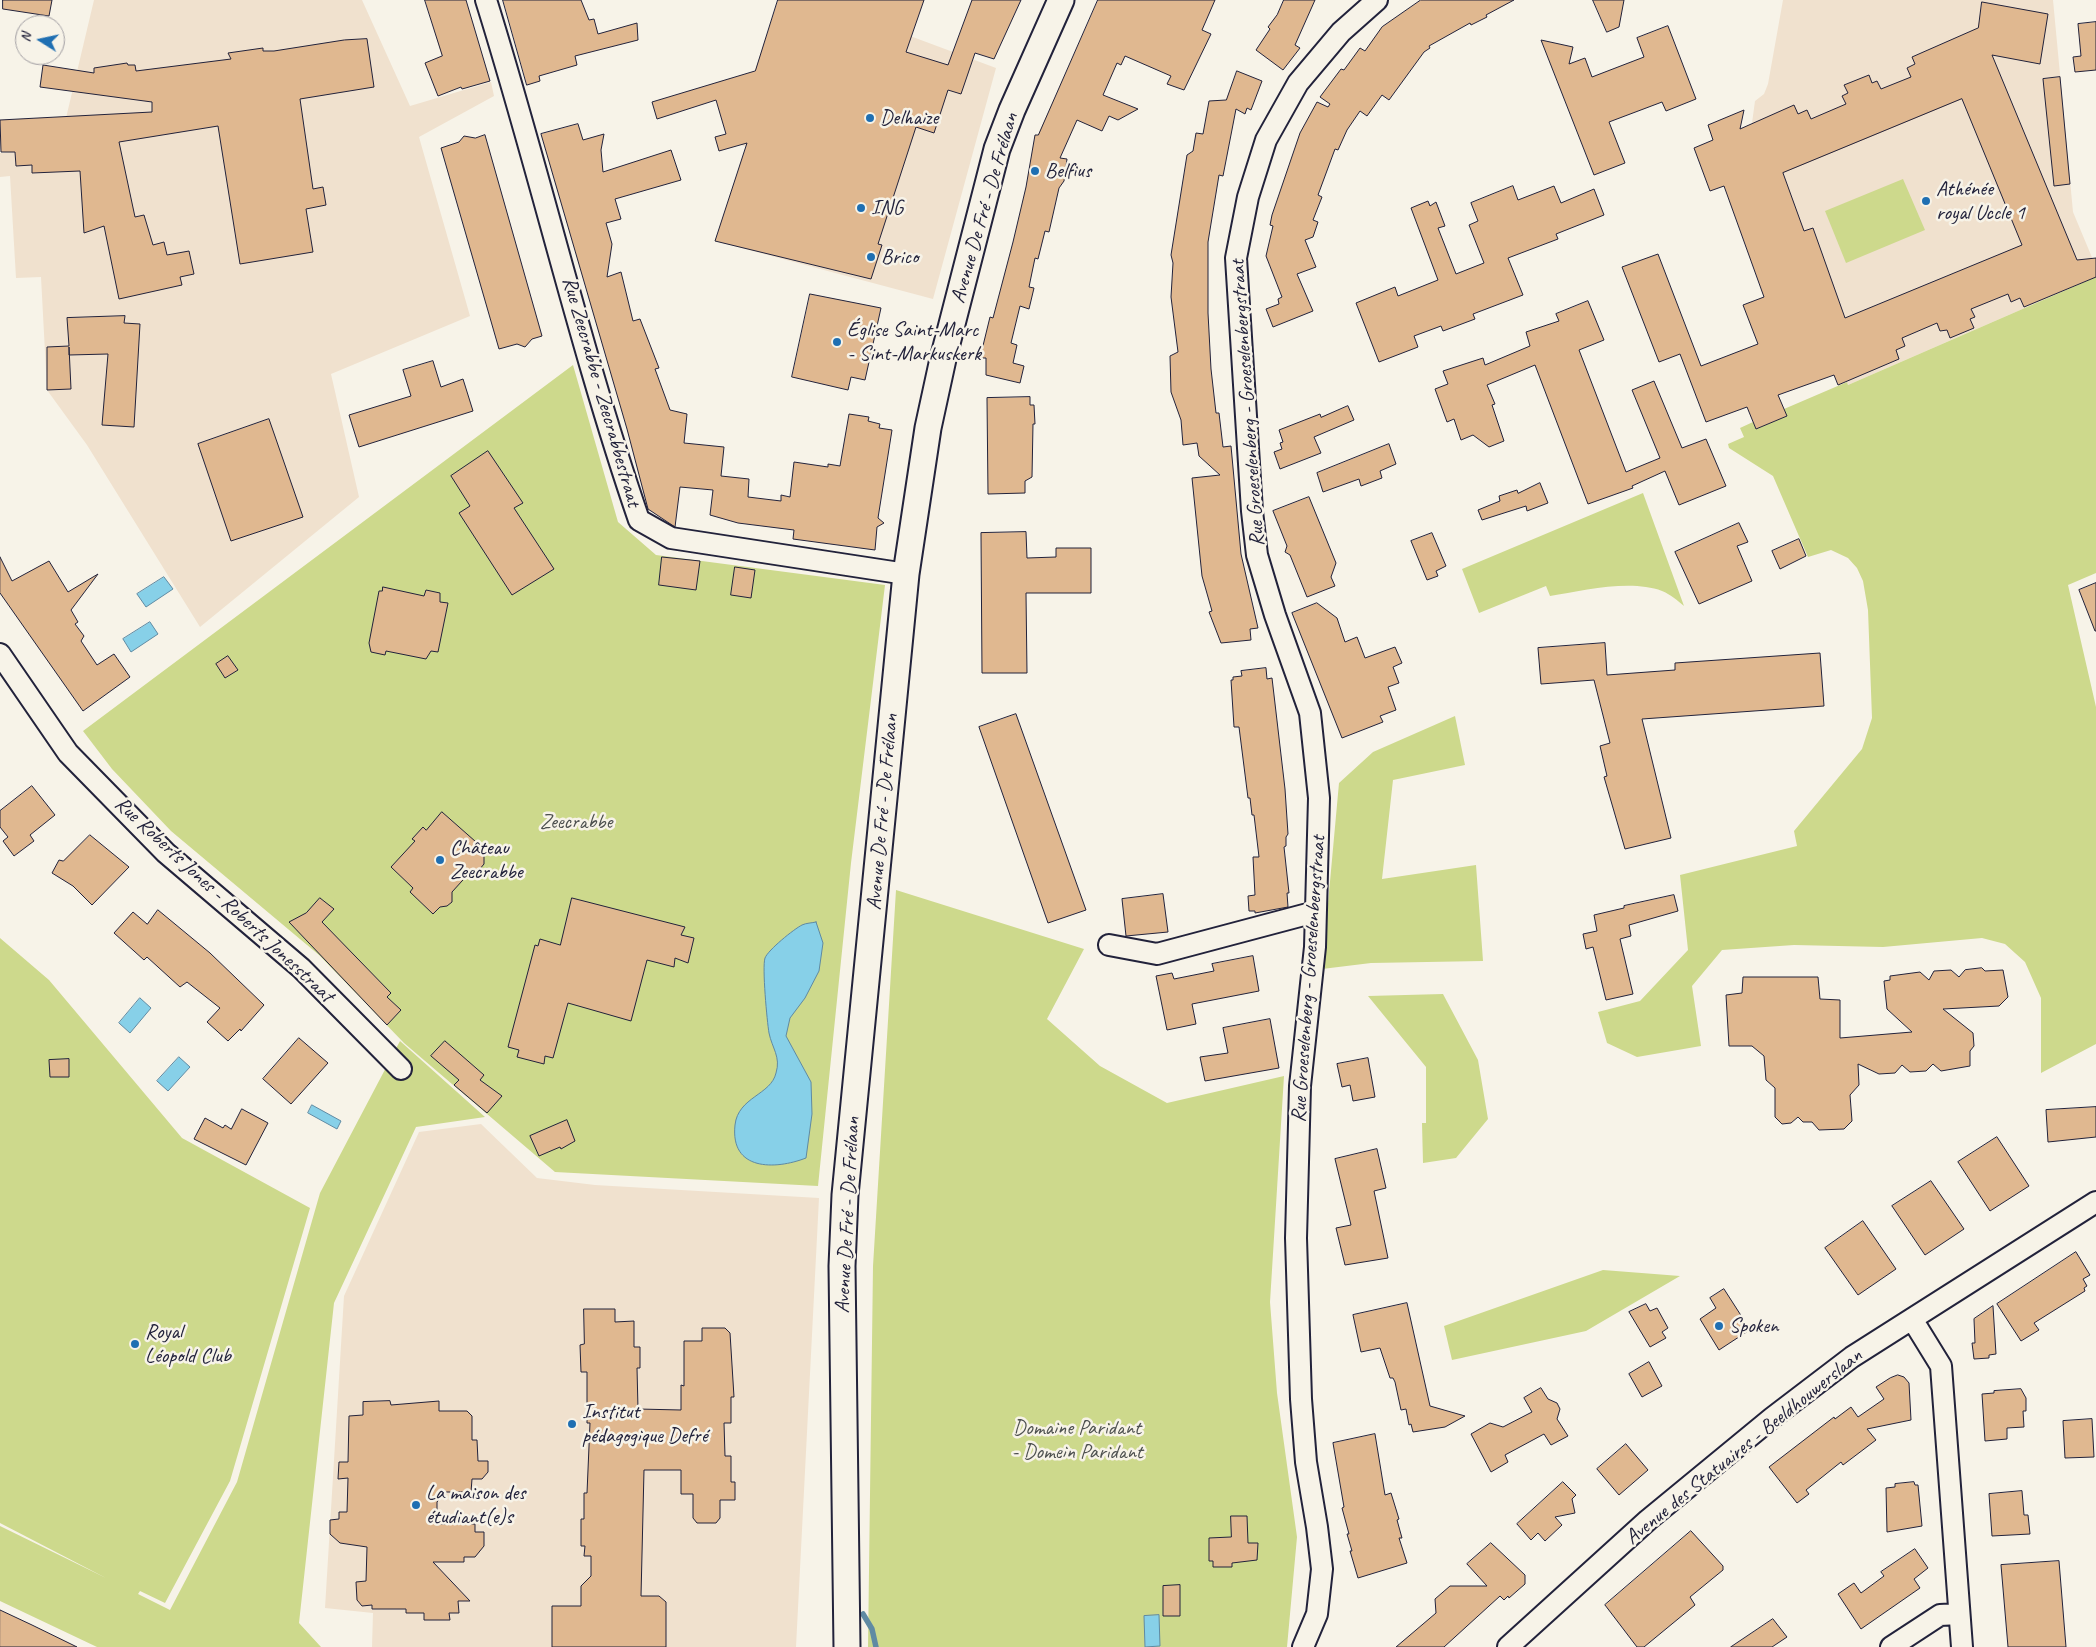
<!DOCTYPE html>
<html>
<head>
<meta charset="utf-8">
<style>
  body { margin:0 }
  #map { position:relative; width:2096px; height:1647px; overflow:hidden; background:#f7f3e8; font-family:Caveat,sans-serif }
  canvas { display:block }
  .north { position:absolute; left:15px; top:15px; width:50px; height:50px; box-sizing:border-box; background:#f7f3e8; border:1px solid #a29fa3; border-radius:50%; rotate:280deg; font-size:14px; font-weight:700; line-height:20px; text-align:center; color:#22223b }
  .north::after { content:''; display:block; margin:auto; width:18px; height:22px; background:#1f6fb2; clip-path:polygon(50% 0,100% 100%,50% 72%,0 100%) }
</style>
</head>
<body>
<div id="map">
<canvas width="2096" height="1647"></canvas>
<div class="north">N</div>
</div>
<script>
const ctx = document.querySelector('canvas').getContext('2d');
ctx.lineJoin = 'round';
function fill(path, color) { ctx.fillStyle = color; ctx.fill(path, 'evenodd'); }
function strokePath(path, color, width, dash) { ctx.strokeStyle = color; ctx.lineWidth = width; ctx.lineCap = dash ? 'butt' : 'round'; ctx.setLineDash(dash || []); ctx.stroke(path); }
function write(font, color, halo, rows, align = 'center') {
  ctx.font = font + ' Caveat,sans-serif'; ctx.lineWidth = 5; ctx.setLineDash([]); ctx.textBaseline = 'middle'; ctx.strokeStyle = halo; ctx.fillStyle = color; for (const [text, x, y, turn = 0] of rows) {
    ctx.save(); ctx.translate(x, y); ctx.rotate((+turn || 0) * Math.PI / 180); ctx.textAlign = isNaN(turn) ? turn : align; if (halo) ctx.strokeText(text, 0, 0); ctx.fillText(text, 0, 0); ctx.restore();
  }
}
const built = new Path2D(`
  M94,0h268l48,106 81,-24 3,14 -75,41 51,179 -139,58 28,123 -159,130 -113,-182 -40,-55 -6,-113 -25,1 -6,-102 -10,1v-24l30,-3 36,-32z
  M778,0h29l36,11 153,57 -63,231 -218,-58 31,-94 -13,-5z
  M1783,0h270l20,212 23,55v10l-248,108 -96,-262 3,-22 9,-7 4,-10z
  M481,1124l56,54 58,7 224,13 -23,449h-424l1,-34 -48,-5 19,-312 75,-164z`);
const green = new Path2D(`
  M1903,179l22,51 -79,33 -21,-52z
  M2096,277v296l-28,12 28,122v337l-55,29v-75l-16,-36 -20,-18 -23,-6 -99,9 -89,-2 -72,5 -30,36 9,60 -64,11 -30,-14 -9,-31 42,-11 48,-51 -8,-75 117,-29 -3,-15 68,-82 10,-31 -4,-108 -5,-29 -6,-13 -9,-10 -17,-8 -23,7 -35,-81 -44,-28 -1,-4 16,-7 -4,-9 13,-6 3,7 31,-13 -3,-7 63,-27 1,3z
  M573,365l45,157 38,33 229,30 -34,278 -33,323 -263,-14 -151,-129 -85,-88 -148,-124 -59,-62 -29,-38z
  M1643,493l41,113c-6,-5 -14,-12 -22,-15 -32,-12 -80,0 -112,5l-4,-10 -67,27 -17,-44z
  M1455,716l10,49 -72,15 -11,99 94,-14 7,96 -112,2 -49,6 17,-186 34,-31z
  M896,890l188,59 -37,70 53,47 67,37 117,-27 -14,226 7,91 20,144 -10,110h-419l5,-381z
  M0,938l49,42 133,158 128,70 -80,273 -65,122 -25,-12 -2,3 32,16 67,-128 83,-289 80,-152 85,76 -69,10 -82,176 -35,320 22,24h-224l-97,-46v-75l106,52 -106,-55z
  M1443,994l35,66 10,59 -32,39 -33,5 -1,-40h4v-56l-58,-71z
  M1603,1270l77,6 -94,55 -134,29 -8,-34z`);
const water = new Path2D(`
  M164,577l9,12 -27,18 -9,-13z
  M150,622l8,12 -27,18 -8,-13z
  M816,922l7,21 -4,28 -14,27 -15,20 -4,18 25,46 1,32 -6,44c-31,12 -76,13 -71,-33 3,-28 36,-30 41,-52 5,-16 -4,-25 -7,-40 -2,-12 -7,-66 -4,-75 3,-8 29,-29 37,-33 4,-2 10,-2 14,-3z
  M140,998l11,10 -21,25 -11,-10z
  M179,1057l11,10 -22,24 -11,-10z
  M312,1105l29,16 -4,8 -29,-16z
  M1159,1615l1,31 -15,1 -1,-31z`);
const stream = new Path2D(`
  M863,1614l9,15 4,18`);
const building = new Path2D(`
  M3,0h49l-3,16 -46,-7z
  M425,0h41l24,81 -28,8 -1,-2 -23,9 -13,-33 17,-7z
  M503,0h78l8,20 5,-1 4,15 39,-11 1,17 -63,16 2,9 -38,11 1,5 -13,4z
  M778,0h146l-18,52 42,13 24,-65h49l-27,59 -19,-6 -14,41 -13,-4 -14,43 -18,-6 -38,117 4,1 -11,34 -156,-38 32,-98 -28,8 -4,-14 11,-3 -10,-34 -59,19 -5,-17 103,-31z
  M1098,0h117l-13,30 9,4 -27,56 -17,-6 4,-8 -46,-20 -4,9 -4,-2 -14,32 35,14 -20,11 -9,-4 -7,15 -25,-11 -17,38 7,1 -3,22 -5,7 -10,44 -4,-1 -7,28 -3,-1 -6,29 5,1 -5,21 -9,-3 -9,37 6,2 -4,18 11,3 -4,17 -34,-8v-17h-6l10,-41 3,1 20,-76 13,-55 9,-52h3z
  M1284,0h31l-20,45 5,3 -17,22 -27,-20 14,-21 -2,-2 9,-12z
  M1421,0h93l-28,15 1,2 -16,8 -1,-2 -41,23 1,2 -6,4 -35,48 -7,-5 -15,21 -7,-5 -13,19 -9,20 -3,-1 -17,46 4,2 -9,23 5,2 -5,15 -8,3 11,27 -19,7 16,37 -40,16 -7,-18 13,-5 -1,-5 4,-2 -16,-41 7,-30 -3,-1 2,-10 28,-82 17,-31 11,5 2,-3 -10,-7 21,-28 3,1 16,-22 5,3 17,-24z
  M1593,0h31l-5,27 -12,5z
  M1982,2l66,12 -8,50 -48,-9 85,205 19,-2v19l-72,30 -4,-9 -9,4 -3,-8 -37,15 4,8 -5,2 4,9 -24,10 -3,-8 -7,1 -3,-8 -35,15 3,8 -9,4 3,9 -61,26 -4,-10 -56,20 9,21 -31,13 -9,-22 -41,15 -26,-68 -21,8 -37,-95 36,-13 43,112 57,-22 -15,-39 21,-8 -40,-111 -14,5 -16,-43 19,-8 -5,-15 36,-15 -4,19 54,-24 4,9 9,-4 4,9 35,-15 -4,-8 6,-3 -4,-8 25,-10 3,8 5,-2 4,8 30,-12 -4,-9 8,-4 -3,-7 66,-29zM1962,99l60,146 -177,73 -32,-90 -9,3 -21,-58z
  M2096,22v48l-21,2 -2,-15 8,-1 -3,-32z
  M1668,26l28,73 -30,12 -4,-9 -53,20 16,41 -31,12 -53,-135 32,7 -4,17 16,-6 7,19 52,-20 -7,-19z
  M367,39l7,48 -74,12 13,90 10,-2 3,18 -20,4 7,43 -73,12 -22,-138 -99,16 16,75 9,-2 9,30 11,-3 3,13 22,-4 5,23 -14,3 2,8 -63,14 -15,-73 -20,7 -4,-62 -48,2v-8l-16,1 -1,-14h-14l-1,-32 152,-8v-10l-112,-15 3,-22 51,8v-5l33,-5 1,2h7l1,6 95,-12 -3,-6 35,-5v3h11l70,-11z
  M1237,71l25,10 -11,29 -4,-2 -2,6 -9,-5 -13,67 -4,-1 -11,67v71l3,56 5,44h3l4,34 8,-1 10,108 17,74 -8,1 1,11 -30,3 -12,-31 3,-1 -10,-35 -10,-98 28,-3 -21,-19 -2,-13 -14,2 -2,-25 -10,-28 -1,-36 8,-4 -7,-55 2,-34 -2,-8 16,-100 6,-4 3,-18 7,1 6,-33 17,-1z
  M2060,77l10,107 -16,2 -11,-107z
  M578,124l5,16 21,-6 -3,16 2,22 68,-22 10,30 -66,19 6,20 -15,4 6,21 -5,33 14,-5 12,49 7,-2 19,49 -4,1 15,41 17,4 -3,29 40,4 -3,29 28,3 -1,18 33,4v-6l9,2 4,-35 34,5v-3l12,2 9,-52 20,3 -1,4 12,3 -1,4 13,2 -14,88 6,5 -7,4 -2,23 -82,-11 1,-9 -56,-7 -28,-8 3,-25 -33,-3 -5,40 -27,-18 -21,-80 -86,-295z
  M485,135l57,201 -10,3 -7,8 -8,-3 -18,5 -58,-201 18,-6 5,-6 11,2z
  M1513,186l5,14 36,-14 7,17 33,-14 10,26 -48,19 2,5 -50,19 15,37 -50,19 2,5 -32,12 -2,-5 -27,10 4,11 -39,15 -23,-59 39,-16 3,9 40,-16 -27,-72 17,-7 2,5 6,-4 9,24 -7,2 18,46 28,-11 -15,-38 9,-4 -7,-18z
  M810,294l71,14 -16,72 -14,-3 -3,13 -56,-13z
  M1588,301l16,39 -25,10 47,122 34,-14 -28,-68 22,-9 28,67 24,-9 20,47 -47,19 -14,-34 -33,15 1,2 -45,16 -53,-139 -48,20 8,19 -3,1 12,36 -15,6 -16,-12 -12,5 -7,-21 -7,3 -12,-33 13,-5 -5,-13 40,-13 2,7 45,-19 -4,-14 33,-11 -3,-7z
  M125,316l-1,7 16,1 -6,103 -32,-2 6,-71 -39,1v-8l2,42 -24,1v-43l22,-1 -2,-28z
  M433,361l8,26 22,-8 10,32 -114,36 -10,-32 62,-19 -8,-26z
  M1030,397v8h4l1,19h-2l-1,53 -7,4v12l-37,1 -1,-96z
  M1348,406l6,14 -40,17 7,16 -41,16 -6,-17 8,-3 -2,-6 3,-1 -4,-12 41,-16 1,3z
  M269,419l34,98 -72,24 -33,-97z
  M1389,444l7,20 -16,7 2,7 -21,8 -2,-7 -36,13 -6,-19z
  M488,451l35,52 -9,5 40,61 -42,26 -53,-82 11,-7 -19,-30z
  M1540,483l8,20 -21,8 -1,-5 -44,14 -4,-10 22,-9 -1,-5 18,-6 1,3z
  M1309,497l27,66 -5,14 4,9 -28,11 -17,-42 -5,-3 2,-6 -14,-35z
  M1739,523l9,19 -11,4 15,35 -53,23 -24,-52z
  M1026,532l1,26 29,-1v-9h35v45h-65l1,80h-45l-1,-140z
  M1432,533l14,33 -10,5 2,5 -11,4 -16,-39z
  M1799,539l7,17 -26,13 -8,-18z
  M0,557l12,24 37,-20 19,31 30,-18 -27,36 7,12 -3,2 9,12 -3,5 16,24 17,-11 16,23 -47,34 -83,-118z
  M662,557l38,4 -4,29 -37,-5z
  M735,567l20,3 -4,28 -20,-3z
  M2096,583v48h-1l-16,-41z
  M383,587l41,9 2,-6 14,3v9l8,1 -10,49 -7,-1 -5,8 -40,-8 -1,4 -14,-3 -2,-9 10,-52h3z
  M1317,603l20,15 8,24 12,-5 8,21 30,-11 7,16 -9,4 6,16 -11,4 8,23 -16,6 3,6 -41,16 -50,-125z
  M1605,643l2,32 68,-5v-7l145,-10 4,53 -182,13 29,119 -46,11 -21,-72 3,-1 -7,-30 10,-3 -16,-63 -53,4 -3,-36z
  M228,656l10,14 -13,8 -9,-14z
  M1266,668l1,11 5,-1 13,111 3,45 -2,3v9l-2,1 5,46h-2l1,14 -33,6v-2h-6l-1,-15 7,-1 -2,-38h6l-5,-42h-2l-2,-17h-2l-9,-71h-5l-3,-47h2v-3l9,-1 -1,-5z
  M1016,714l70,196 -38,13 -69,-196z
  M32,786l23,29 -25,20 4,6 -20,15 -11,-15 5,-4 -8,-10v-16z
  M442,812l42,37v15l-5,6h-7l-20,22v10l-5,4 -7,1 -7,7 -23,-22 3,-4 -22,-21 24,-26 -3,-2 11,-12 3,3z
  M90,835l39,32 -37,38 -19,-19 -21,-13 7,-13 4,1z
  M1163,894l5,38 -42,4 -4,-37z
  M1674,895l4,16 -49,14 2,11 -11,3 13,55 -27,6 -13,-53 -7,2 -3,-15 14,-3 -3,-16 30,-7v-2z
  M320,898l14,11 -12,13 69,71 -4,4 14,13 -14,15 -98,-103 17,-9z
  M572,898l113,29 -4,8 13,3 -6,25 -13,-5 -1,9 -27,-7 -16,61 -63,-18 -15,55 -8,-2 -1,8 -27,-7 2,-7 -11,-3 27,-102 3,1 2,-7 20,6z
  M158,910l52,43 54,52 -23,26 -1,-2 -12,12 -21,-19 13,-14 -33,-26 -7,5 -33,-30 -3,3 -30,-27 19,-21 14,12z
  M1253,956l6,35 -67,13 4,20 -29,6 -11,-54 16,-3 2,6 40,-8 -2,-7z
  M1982,968l3,3 18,-1 5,27 -9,9 -56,3 30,24 1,13 -4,5v15l-29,5 -8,-7 -7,7 -16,1 -8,-7 -7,8 -16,1 -21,-10 1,21 -9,10 2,26 -8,8 -25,1 -7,-8h-9l-5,-5 -7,6 -9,1 -7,-7v-29l-9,-8 -2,-24 -12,-10h-23l-3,-51 16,-2 1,-16h75l2,22 20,1v38l72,-6 -25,-23 -3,-28 6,-1v-4l30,-4 9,8 5,-9 17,-1 8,7 6,-7z
  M1270,1019l9,49 -74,13 -5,-24 28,-4 -5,-25z
  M299,1038l29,25 -37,41 -28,-25z
  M445,1041l39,34 -4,5 22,16 -15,17 -33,-28 5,-5 -28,-24z
  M1368,1058l7,39 -22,4 -3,-16 -8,2 -5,-23z
  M69,1059v18h-19l-1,-17z
  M2096,1107v30l-48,5 -2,-32z
  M242,1109l26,14 -22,42 -52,-26 11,-21 18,10 2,-3 6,4z
  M567,1120l8,21 -14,8 -1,-2 -21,9 -9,-20z
  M1997,1137l32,49 -39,25 -32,-49z
  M1377,1149l9,39 -12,3 14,67 -43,7 -9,-37 15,-3 -16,-66z
  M1931,1181l33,48 -39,26 -33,-49z
  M1863,1221l33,48 -38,26 -33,-47z
  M2076,1252l14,23 -7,4 4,7 -3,2 1,3 -51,32 5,7 -18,11 -24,-37z
  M1724,1289l18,28v5l6,9 -29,19 -19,-31 16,-11 -6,-10z
  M1407,1303l23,103 35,10 -20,11 -32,5 -2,-8 -2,1 -3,-16 -5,1 -6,-28 -2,-4h-3l-10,-30 -19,4 -8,-37z
  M1646,1304l4,7 7,-3 11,20 -6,4 4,6 -16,9 -21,-35z
  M1993,1306l3,48 -7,1v3l-15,1 -2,-16h3l-1,-24z
  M584,1309h31v13l19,-1v26h6v21h-3l1,41 43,1v-25l3,1v-45h18v-13h23l5,5 4,64h-3v26h-7l1,33h6v26h4v18h-15v18l-4,5h-19l-4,-5v-24h-12v-24h-37l-3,126h18l7,6v45h-114v-41h29v-20l10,-10v-20h-7l1,-10h-4v-27h3v-26h3l3,-70h-3v-51h-6l-1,-27 4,-1z
  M1649,1362l13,24 -20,11 -13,-23z
  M1898,1375l6,2 5,6 2,37 -44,9 9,11 -33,25 -2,-3 -35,28 3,4 -12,9 -28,-36 65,-50 1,2 16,-12 7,10 26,-18 -8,-12 14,-9z
  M1541,1388l7,11 9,4 3,6 -3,10 11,17 -17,9 -7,-11 -39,21 3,7 -17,10 -20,-38 19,-11 13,4 29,-15 -8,-14z
  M2021,1389l5,9v13h-3l1,16 -17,1v11l-22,2 -3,-47 12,-1v-2z
  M390,1401l1,4 48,-4v10h28l5,5v24h5l1,21h10v11l-6,7h-10l-1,13h-26l-8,10v22h38v8h9v14l-9,11h-11v5h-31l37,39h-12l1,12h-10l1,7h-26v-7h-18v-4h-34v-4l-10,1 -5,-6 -1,-18 10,-1 1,-34 -27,-4 -10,-9v-14l9,-1v-7h8l1,-34 -10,1 1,-17h9l1,-46 14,-1v-13z
  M2092,1419l2,38 -29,1 -2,-37z
  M1375,1434l10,61 6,-2 8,26 -2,1 5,18h-3l8,25 -49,15 -8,-27h2l-5,-17h2l-7,-26 2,-1 -11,-64z
  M1626,1444l22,26 -29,25 -22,-26z
  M1563,1482l13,13 -4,4 3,14 -20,4 7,8 -17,16 -7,-8 -7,7 -14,-16z
  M1914,1482l1,3h3l4,41 -35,6 -1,-44 9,-1v-3z
  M2022,1491l2,24h4l2,19 -38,2 -3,-42z
  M1231,1516h16l1,27h10l-1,17 -25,3v4h-19v-6h-4v-23l22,-1z
  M1691,1531l32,35v4l-33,27 5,8 -51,42h-7l-32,-42z
  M1491,1543l34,32v9l-16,14 -1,-2 -4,4 -4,-4 -56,51h-48l40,-34 -1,-14 15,-13h37l-20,-22z
  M1915,1549l13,19 -14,11 6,9 -59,41 -23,-35 16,-11 7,10 23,-17 -3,-4z
  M2059,1561l7,86h-58l-7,-82z
  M1180,1585v31h-17v-30z
  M0,1610l32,15 45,22h-77z
  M1773,1619l14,18 -15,10h-41z`);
const minor = new Path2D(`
  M486,0c54,172 94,349 153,520l32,18 235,36
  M0,654l68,99 98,100 135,115 100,101
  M1109,945l48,9 158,-42
  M1912,1319l29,47 21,281
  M1303,1647l14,-33 5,-45 -5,-42 -11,-65 -5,-63 -5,-161 4,-152 15,-139 4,-149 -9,-85 -35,-98 -18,-60 -5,-44 -16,-253 12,-61 18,-57 32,-57 43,-51 36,-32
  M1508,1647l140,-127 124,-102 80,-61 244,-155
  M1891,1647l49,-32 19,-1`);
const major = new Path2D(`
  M847,1647l-5,-381 3,-71 61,-621 22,-146 15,-69 54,-210 15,-39 49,-110`);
const markers = [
  [870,118,5,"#1f6fb2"],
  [1035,171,5,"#1f6fb2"],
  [1926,201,5,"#1f6fb2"],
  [861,208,5,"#1f6fb2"],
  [871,257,5,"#1f6fb2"],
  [837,342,5,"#1f6fb2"],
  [440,860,5,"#1f6fb2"],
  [1719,1326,5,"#1f6fb2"],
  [135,1344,5,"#1f6fb2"],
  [572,1424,5,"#1f6fb2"],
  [416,1505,5,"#1f6fb2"]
];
const poiNames = [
  ["Delhaize",880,118],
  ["Belfius",1045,171],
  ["Athénée",1936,189],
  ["royal Uccle 1",1936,213],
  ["ING",871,208],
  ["Brico",881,257],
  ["Église Saint-Marc",847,330],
  ["- Sint-Markuskerk",847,354],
  ["Château",450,848],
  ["Zeecrabbe",450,872],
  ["Spoken",1729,1326],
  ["Royal",145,1332],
  ["Léopold Club",145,1356],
  ["Institut",582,1412],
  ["pédagogique Defré",582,1436],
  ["La maison des",426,1493],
  ["étudiant(e)s",426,1517]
];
const streetNames = [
  ["Avenue De Fré - De Frélaan",985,208,-74],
  ["Rue Zeecrabbe - Zeecrabbestraat",601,392,74],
  ["Rue Groeselenberg - Groeselenbergstraat",1248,403,-94],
  ["Avenue De Fré - De Frélaan",883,812,-85],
  ["Rue Roberts Jones - Roberts Jonesstraat",224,900,43],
  ["Rue Groeselenberg - Groeselenbergstraat",1309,979,-86],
  ["Avenue De Fré - De Frélaan",848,1215,-87],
  ["Avenue des Statuaires - Beeldhouwerslaan",1744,1447,-39]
];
const parkNames = [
  ["Zeecrabbe",576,822],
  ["Domaine Paridant",1077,1428],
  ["- Domein Paridant",1077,1452]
];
fill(built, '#f0e1ce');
fill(green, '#cdd98c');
fill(water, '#87d0e8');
strokePath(water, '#5f8aa3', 1);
strokePath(stream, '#5f8aa3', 5.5);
fill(building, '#e0b890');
strokePath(building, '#22223b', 1);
strokePath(minor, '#22223b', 24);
strokePath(major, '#22223b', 29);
strokePath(minor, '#f7f3e8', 20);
strokePath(major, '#f7f3e8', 25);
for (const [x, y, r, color] of markers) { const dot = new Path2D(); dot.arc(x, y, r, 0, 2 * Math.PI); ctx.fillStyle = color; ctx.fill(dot); strokePath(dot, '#f7f3e8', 2); }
write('21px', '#22223b', '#f7f3e8', poiNames, 'left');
write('21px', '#22223b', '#f7f3e8', streetNames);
write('21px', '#4d504f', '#f7f3e8', parkNames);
</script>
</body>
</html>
